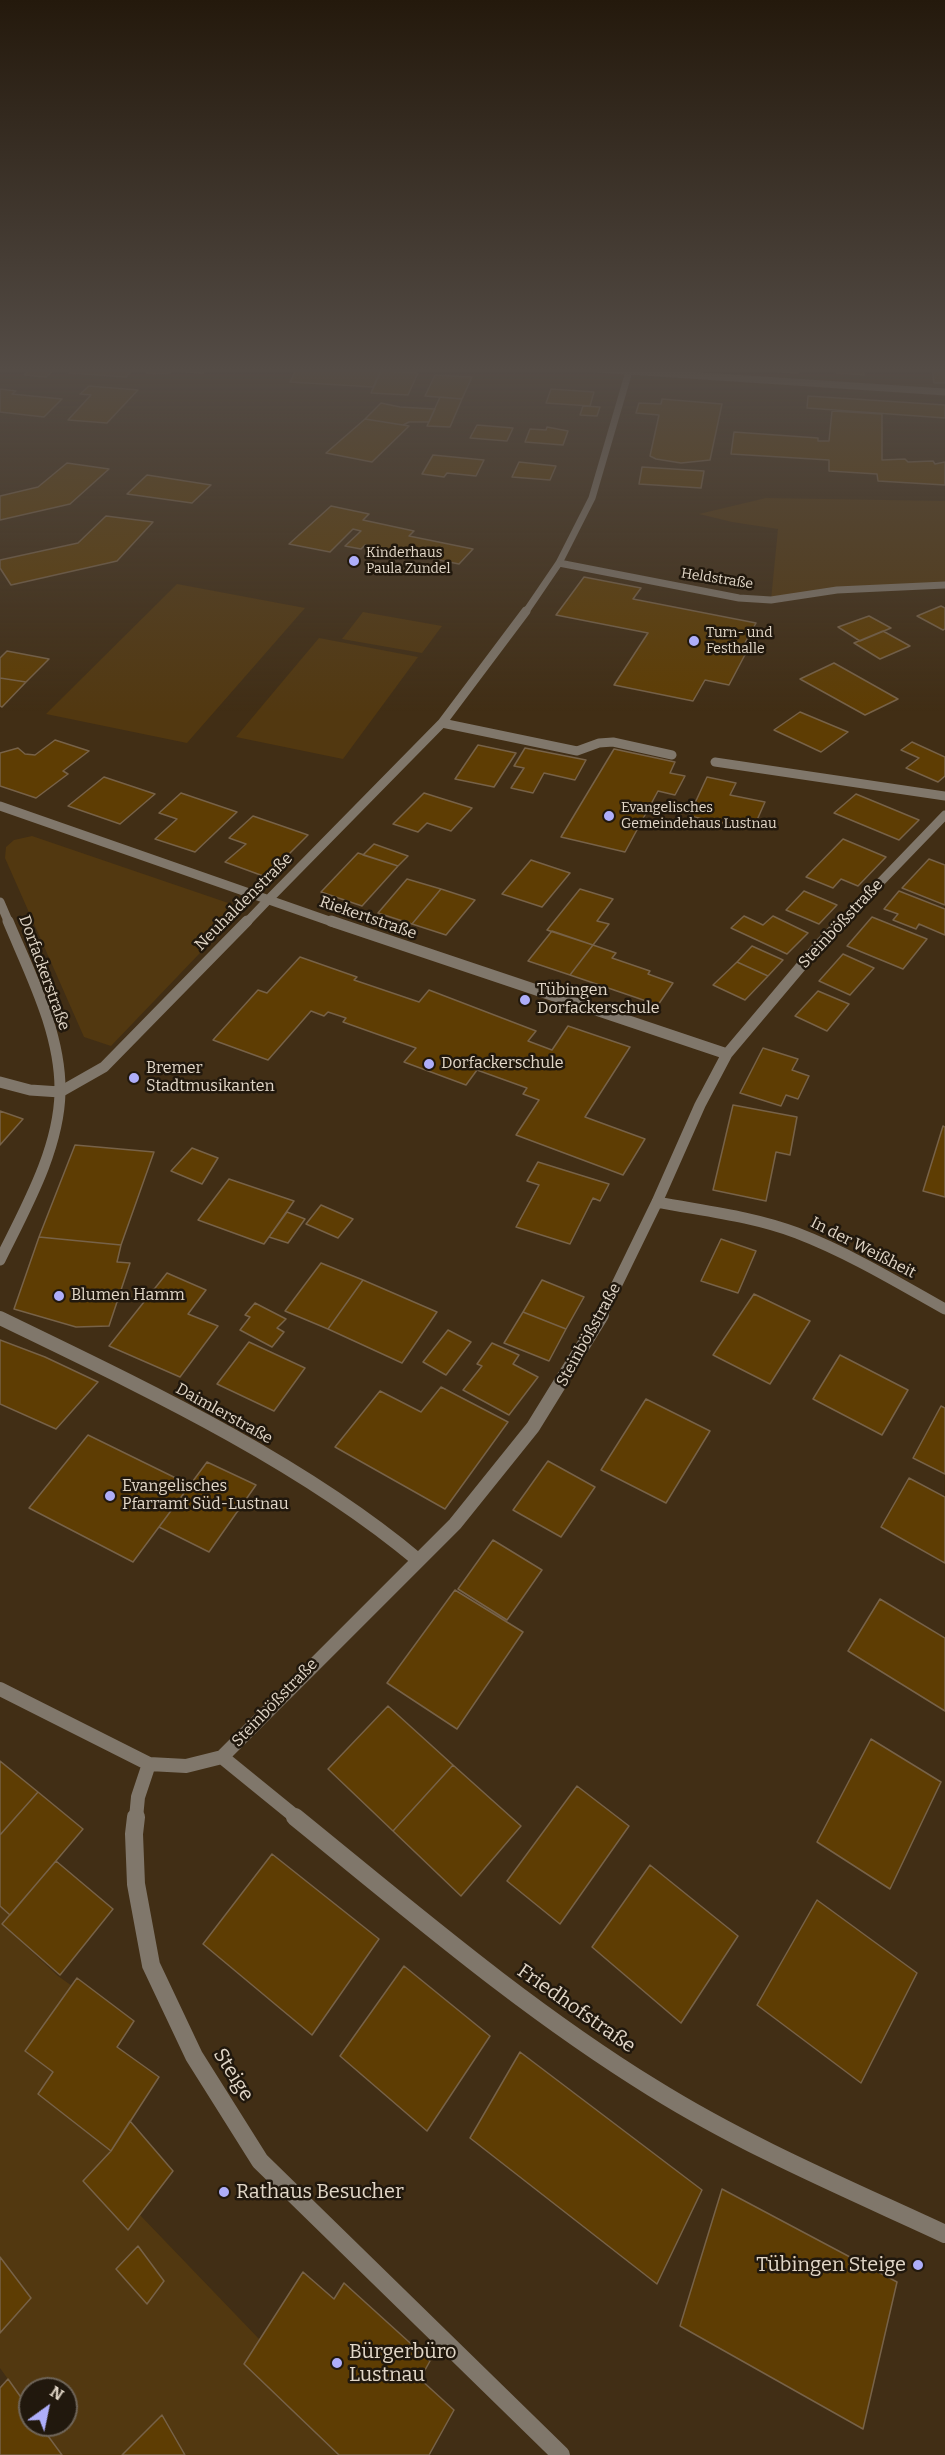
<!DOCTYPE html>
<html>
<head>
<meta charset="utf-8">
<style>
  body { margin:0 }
  #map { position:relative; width:945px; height:2455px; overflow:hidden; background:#412e15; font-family:Bitter,serif }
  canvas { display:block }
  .north { position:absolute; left:18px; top:2377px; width:60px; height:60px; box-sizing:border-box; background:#21180d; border:2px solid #6e6458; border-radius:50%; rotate:33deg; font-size:16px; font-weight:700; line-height:24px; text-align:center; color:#e2d7c8 }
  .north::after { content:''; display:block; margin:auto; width:21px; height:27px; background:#aeaefa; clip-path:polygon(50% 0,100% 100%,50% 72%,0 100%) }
</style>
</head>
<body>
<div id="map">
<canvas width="945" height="2455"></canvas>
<div class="north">N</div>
</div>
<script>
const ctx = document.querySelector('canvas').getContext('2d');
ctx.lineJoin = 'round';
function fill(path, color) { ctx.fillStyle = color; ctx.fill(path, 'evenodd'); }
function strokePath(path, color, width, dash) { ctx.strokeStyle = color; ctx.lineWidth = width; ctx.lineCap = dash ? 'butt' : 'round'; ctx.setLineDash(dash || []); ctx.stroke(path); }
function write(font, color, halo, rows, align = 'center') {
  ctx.font = font + ' Bitter,serif'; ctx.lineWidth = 5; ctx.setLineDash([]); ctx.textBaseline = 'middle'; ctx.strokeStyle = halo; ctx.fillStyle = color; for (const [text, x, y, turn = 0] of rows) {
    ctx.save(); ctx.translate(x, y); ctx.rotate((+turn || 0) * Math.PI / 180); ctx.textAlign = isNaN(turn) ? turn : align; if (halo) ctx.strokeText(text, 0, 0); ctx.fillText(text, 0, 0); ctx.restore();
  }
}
const green = new Path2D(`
  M766,498l179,3v84l-60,1 -114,14 7,-71 -46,-7 -33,-8z
  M177,584l128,24 -118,135 -141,-29z
  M363,612l79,14 -20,27 -80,-14z
  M319,638l99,19 -75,102 -107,-22z
  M32,836l211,72 -132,138 -27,-9 -79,-179 1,-11 8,-7z
  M0,1906l10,9 -7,10 55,51 14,10 -47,65 28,21 -15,22 73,57 -28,30 44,49 12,-16 121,126 -16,24 95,91h-154l-23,-40 -40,40h-60l-22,-30h26v-36h-36v21l-30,-42v-35l31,-35 -31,-41z`);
const building = new Path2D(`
  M73,368h60l-7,9 -57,-4z
  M150,368h57l-4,5 -32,-2 -3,3 -22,-1z
  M297,368h37l47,3 -8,16 -83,-5z
  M751,368h47v5l-48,-3z
  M836,368h27l1,7 -27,-2z
  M30,369l23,2 -7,6 -22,-2z
  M932,369l13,1v13h-11z
  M381,371l37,2 -10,22 -37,-2z
  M435,375l37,2 -10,22 -37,-3z
  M89,386l49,4 -31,33 -39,-3 23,-25 -11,-1z
  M0,389l16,2 -4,3 50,5 -18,18 -44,-5z
  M551,389l43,3 -4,14 -44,-3z
  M808,396l137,9v13l-138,-10z
  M440,397l22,2 -12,28 -23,-1z
  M662,399l60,5 -12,56 -29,3 -25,-4 -6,-3 9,-41 -23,-2 3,-10 22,1z
  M381,403l19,4 35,2 -6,13h-20l-6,3 -38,-6z
  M583,406l17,1 -3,9 -17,-1z
  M832,411l50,3v46l23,-1 3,3 25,-1 2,3 10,-2v23l-67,-4 -1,-7 -48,-3v-11l-98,-6 3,-22 84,6v3h11z
  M365,419l44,7 -37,36 -46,-9z
  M477,425l36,3 -6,13 -37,-3z
  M547,427l21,4 -5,14 -38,-3 5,-13 16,1z
  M433,455l51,5 -8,16 -29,-3 -3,4 -22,-3z
  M519,462l37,4 -6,14 -38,-3z
  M67,463l42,6 -39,35 -70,16v-24l38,-9z
  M642,467l62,4 -3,17 -62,-4z
  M147,475l64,10 -19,18 -65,-9z
  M331,506l38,8 -6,6 51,11 -5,5 64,13 -14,15 -94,-19 -4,4 -16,-3 16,-15 -8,-2 -23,23 -41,-8z
  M106,516l47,6 -36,39 -106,24 -11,-17v-8l78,-17z
  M584,577l57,11 -8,11 123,24 -14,25 6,1 -19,36 -24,-5 -12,21 -79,-16 34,-52 -92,-18z
  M941,606l4,2v21l-2,1 -26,-14z
  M869,616l22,12 -31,13 -22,-14z
  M883,631l27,15 -30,13 -26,-16z
  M7,651l42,8 -23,23 -26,-4v-20z
  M834,663l64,36 -33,16 -65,-36z
  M0,678l26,4 -24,25 -2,-1z
  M800,712l48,20 -27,20 -47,-22z
  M55,740l34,11 -26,20 5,3 -32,24 -36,-12v-33l18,-5 7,6 10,1z
  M912,742l33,15v19l-7,6 -32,-14 13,-10 -18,-8z
  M478,745l38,8 -22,34 -39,-8z
  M525,748l61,12 -11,20 -31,-7 -11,20 -22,-5 13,-20 -10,-2z
  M614,749l61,13 -5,11 15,3 -10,19 -17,-4 -33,61 -64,-15z
  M104,777l51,17 -35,30 -52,-18z
  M707,777l29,6 -6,12 35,7 -12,27 -64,-13z
  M181,793l56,19 -42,40 -40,-13 22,-20 -18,-6z
  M424,793l48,15 -21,23 -24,-8 -9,9 -25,-8z
  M856,794l63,26 -20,20 -65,-27z
  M253,816l55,19 -42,42 -41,-15 21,-18 -17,-6z
  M843,839l43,18 -28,29 -17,-7 -8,9 -27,-11z
  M374,844l34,12 -10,10 -35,-11z
  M358,853l40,13 -36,40 -41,-14z
  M929,859l16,6v40l-43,-17z
  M531,860l39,13 -28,34 -40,-13z
  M407,879l34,10 -29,35 -34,-11z
  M441,889l34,11 -29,35 -34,-11z
  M580,889l33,10 -16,22 12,3 -16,21 -46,-15z
  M804,891l33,14 -18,19 -33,-14z
  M899,891l46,18v26l-26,-11 -3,5 -23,-9 5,-6 -14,-5z
  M744,916l19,9 10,-9 35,17 -21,21 -56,-26z
  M872,917l55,22 -24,30 -56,-23z
  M552,931l41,14 -23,30 -42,-14z
  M593,945l23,8 -4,5 38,13 -2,3 25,9 -15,22 -88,-30z
  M752,946l31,14 -15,16 -31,-14z
  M843,954l31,14 -24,27 -31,-14z
  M300,957l57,20 -3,3 65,22 10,-12 107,41 -8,10 24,9 16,-24 62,21 -45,70 60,22 -22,36 -107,-40 23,-35 -16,-6 4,-6 -50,-18 -11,15 -62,-23 12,-14 -73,-26 3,-4 -18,-6 -4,4 -13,-5 -43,49 -55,-20 45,-50 9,3z
  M737,962l31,14 -23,24 -32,-15z
  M818,991l31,13 -22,27 -32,-15z
  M763,1048l35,11 -6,11 17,6 -11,23 -12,-4 -5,11 -41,-13z
  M733,1105l64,12 -7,38 -14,-3 -10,49 -53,-11z
  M0,1111l23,8 -23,26z
  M943,1126l2,1v70l-22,-6z
  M75,1145l79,7 -33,93 -82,-8z
  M192,1148l26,10 -16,26 -31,-13z
  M538,1162l71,22 -9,17 -7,-3 -23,46 -54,-17 23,-42 -12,-4z
  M229,1179l65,22 -30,43 -66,-24z
  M321,1205l32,14 -15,19 -32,-14z
  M287,1212l18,7 -17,24 -19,-6z
  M39,1237l82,8 -4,17 13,1 -21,63 -33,1 -62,-18z
  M721,1239l35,12 -18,42 -37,-12z
  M321,1263l42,17 -35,49 -43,-18z
  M167,1273l39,17 -18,24 30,12 -38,51 -71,-31z
  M363,1280l74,32 -35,51 -74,-34z
  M542,1280l42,17 -18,32 -43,-17z
  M754,1294l56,27 -40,63 -57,-29z
  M255,1303l31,16 -9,9 7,4 -12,15 -32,-17 10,-13 -5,-2z
  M523,1312l43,17 -17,32 -45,-18z
  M448,1330l23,12 -25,33 -23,-13z
  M0,1340l45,17 53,25 -42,47 -56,-25z
  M249,1342l56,26 -31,43 -57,-27z
  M492,1343l27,12 -6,9 25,13 -29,38 -46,-25 19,-24 -5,-2z
  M840,1355l68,35 -26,45 -69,-36z
  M441,1387l67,35 -63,87 -110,-62 45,-56 41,21z
  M646,1399l64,32 -44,72 -65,-33z
  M941,1406l4,2v66l-32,-16z
  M88,1435l102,50 -57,77 -104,-54z
  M548,1461l47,26 -34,50 -48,-27z
  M207,1462l49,23 -47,67 -50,-25z
  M909,1478l36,19v66l-64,-36z
  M493,1540l49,30 -35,50 -49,-31z
  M455,1590l68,42 -66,97 -70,-46z
  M880,1599l65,39v73l-97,-60z
  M388,1706l65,59 -60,66 -65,-62z
  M871,1739l70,43 -51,107 -73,-47z
  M0,1761l38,31 -38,43z
  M453,1765l68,61 -60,70 -68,-65z
  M577,1786l52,40 -69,98 -53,-43z
  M38,1792l45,37 -73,86 -10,-9v-71z
  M272,1854l107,85 -67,96 -109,-91z
  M56,1861l57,48 -53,66 -58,-51z
  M650,1865l88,71 -57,87 -89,-76z
  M817,1900l100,73 -56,110 -104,-78z
  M404,1966l86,70 -63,95 -87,-75z
  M77,1978l57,43 -17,26 42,30 -48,74 -73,-57 15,-22 -28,-21z
  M520,2052l182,138 -45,94 -187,-146z
  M130,2121l43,50 -45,59 -45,-49 28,-30z
  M722,2189l175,93 -34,147 -183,-103z
  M138,2246l26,35 -17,23 -31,-35z
  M0,2257l31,41 -31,35z
  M303,2272l31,27 10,-16 86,78 -10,18 34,31 -25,45h-90l-95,-91z
  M8,2379l22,31v15h10l22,30h-62v-67z
  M162,2415l23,40h-63z`);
const pedestrianFar1 = new Path2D(`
  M246,923l22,-23`);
const pedestrian = new Path2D(`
  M60,1092l44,-25 143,-146`);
const minorFar4 = new Path2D(`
  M559,563l180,35 32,2 66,-10 108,-5
  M525,613l34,-50 33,-65 38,-130`);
const minorFar3 = new Path2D(`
  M442,723l135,28 22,-8 14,-1 59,13
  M715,762l230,34
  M0,806l335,117
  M268,900l174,-177 84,-112
  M0,902l9,21
  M841,923l104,-108`);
const minorFar2 = new Path2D(`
  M331,921l396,133
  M0,1082l30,8 30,2
  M657,1202c47,9 95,14 140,31 52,20 100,49 148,76
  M0,1260c25,-51 59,-110 60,-168 1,-59 -30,-118 -52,-171
  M601,1317l56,-115 43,-97 27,-51 92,-109 23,-24`);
const minorFar1 = new Path2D(`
  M0,1318c140,68 299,142 418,242
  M0,1689l149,75 37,2 36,-9 233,-233 78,-97 69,-112
  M222,1757l75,61
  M136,1818l2,-21 11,-33`);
const minor = new Path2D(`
  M136,1817l-2,17 2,50 15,81 43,91 66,105 301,294
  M295,1817c116,94 230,192 358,271 93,58 193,100 292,146`);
const tertiary = new Path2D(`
  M582,368l363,24`);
const markers = [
  [354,561,6,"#aeaefa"],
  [694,641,6,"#aeaefa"],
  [609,816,6,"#aeaefa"],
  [525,1000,6,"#aeaefa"],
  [429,1064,6,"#aeaefa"],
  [134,1078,6,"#aeaefa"],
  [59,1296,6,"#aeaefa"],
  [110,1496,6,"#aeaefa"],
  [224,2192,6,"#aeaefa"],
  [918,2265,6,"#aeaefa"],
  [337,2363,6,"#aeaefa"]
];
const farPoinames = [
  ["Kinderhaus",366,553],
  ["Paula Zundel",366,569],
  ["Turn- und",706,633],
  ["Festhalle",706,649],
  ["Evangelisches",621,808],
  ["Gemeindehaus Lustnau",621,824]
];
const farStreetnames = [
  ["Heldstraße",717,579,9]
];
const streetNames = [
  ["Neuhaldenstraße",244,902,-45],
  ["Riekertstraße",368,918,19],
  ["Steinbößstraße",841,924,-47],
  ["Dorfackerstraße",44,973,70],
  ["In der Weißheit",863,1248,27],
  ["Steinbößstraße",589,1335,-61],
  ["Daimlerstraße",224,1414,29],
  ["Steinbößstraße",275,1703,-46]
];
const poiNames = [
  ["Tübingen",537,991],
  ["Dorfackerschule",537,1009],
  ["Dorfackerschule",441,1064],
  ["Bremer",146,1069],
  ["Stadtmusikanten",146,1087],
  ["Blumen Hamm",71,1296],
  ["Evangelisches",122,1487],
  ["Pfarramt Süd-Lustnau",122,1505]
];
const nearStreetnames = [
  ["Friedhofstraße",576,2009,35],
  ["Steige",233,2075,58]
];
const nearPoinames = [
  ["Rathaus Besucher",236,2192],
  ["Tübingen Steige",906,2265,"right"],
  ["Bürgerbüro",349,2352],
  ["Lustnau",349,2375]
];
fill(green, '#523810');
fill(building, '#5e3d03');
strokePath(building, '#776248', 1.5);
strokePath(pedestrianFar1, '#80776b', 9);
strokePath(pedestrian, '#80776b', 11);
strokePath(minorFar4, '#80776b', 7);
strokePath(minorFar3, '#80776b', 9);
strokePath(minorFar2, '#80776b', 11);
strokePath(minorFar1, '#80776b', 14);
strokePath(minor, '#80776b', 18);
strokePath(tertiary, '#80776b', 7);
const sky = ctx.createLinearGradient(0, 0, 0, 712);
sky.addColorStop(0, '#24190c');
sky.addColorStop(0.52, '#544c46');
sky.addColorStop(1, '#544c4600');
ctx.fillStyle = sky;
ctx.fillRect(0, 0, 945, 712);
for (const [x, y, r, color] of markers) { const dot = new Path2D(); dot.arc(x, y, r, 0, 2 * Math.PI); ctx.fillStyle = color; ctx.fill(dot); strokePath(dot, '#21180d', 2); }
write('14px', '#e2d7c8', '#21180d', farPoinames, 'left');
write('14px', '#e2d7c8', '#21180d', farStreetnames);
write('16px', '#e2d7c8', '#21180d', streetNames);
write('16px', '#e2d7c8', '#21180d', poiNames, 'left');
write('20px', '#e2d7c8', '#21180d', nearStreetnames);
write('20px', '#e2d7c8', '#21180d', nearPoinames, 'left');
</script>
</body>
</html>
